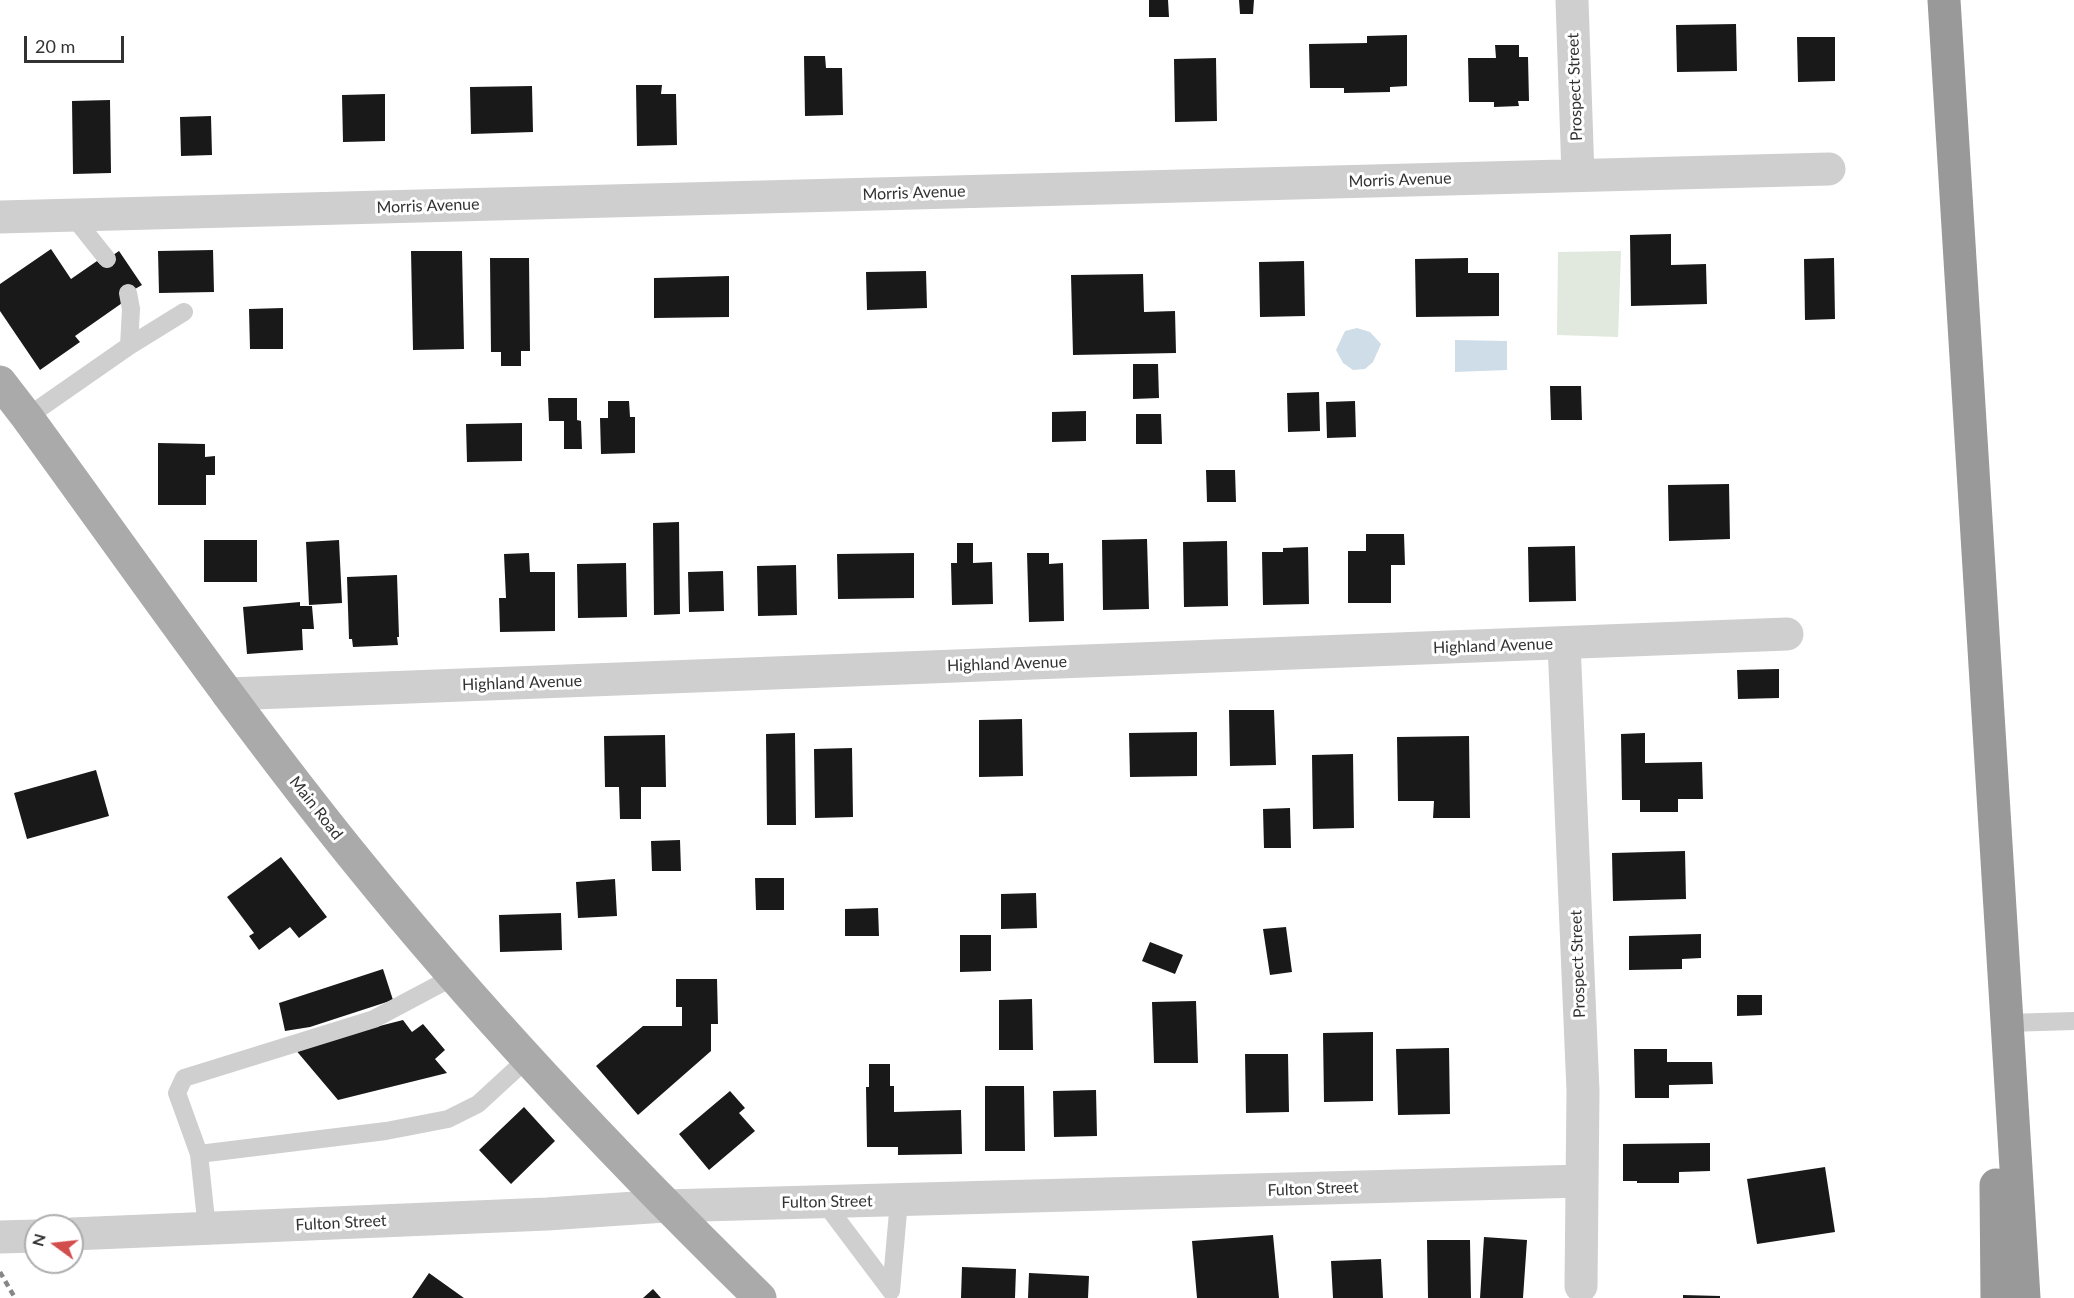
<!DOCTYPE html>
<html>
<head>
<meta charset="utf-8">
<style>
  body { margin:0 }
  #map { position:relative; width:2074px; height:1298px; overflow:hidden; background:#fff; font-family:Lato,sans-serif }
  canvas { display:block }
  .north { position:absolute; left:24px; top:1214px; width:60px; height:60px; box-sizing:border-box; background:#fff; border:2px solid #adadad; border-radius:50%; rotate:285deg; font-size:16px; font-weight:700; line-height:24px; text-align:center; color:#323232 }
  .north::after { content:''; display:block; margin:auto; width:21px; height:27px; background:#d14e4d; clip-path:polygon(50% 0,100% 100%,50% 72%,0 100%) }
  .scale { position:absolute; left:24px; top:36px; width:100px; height:27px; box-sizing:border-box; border:3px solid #323232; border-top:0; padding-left:8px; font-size:18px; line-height:21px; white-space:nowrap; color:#323232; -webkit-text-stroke:4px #fff; paint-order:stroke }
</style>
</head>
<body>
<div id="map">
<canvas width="2074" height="1298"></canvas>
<div class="north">N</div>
<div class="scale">20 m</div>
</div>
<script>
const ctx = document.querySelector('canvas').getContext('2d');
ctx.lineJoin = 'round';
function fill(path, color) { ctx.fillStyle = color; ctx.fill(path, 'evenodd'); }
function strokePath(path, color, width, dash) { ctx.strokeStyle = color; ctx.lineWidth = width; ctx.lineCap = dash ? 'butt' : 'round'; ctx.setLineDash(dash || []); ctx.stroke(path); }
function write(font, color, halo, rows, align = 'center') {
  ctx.font = font + ' Lato,sans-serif'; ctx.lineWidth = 6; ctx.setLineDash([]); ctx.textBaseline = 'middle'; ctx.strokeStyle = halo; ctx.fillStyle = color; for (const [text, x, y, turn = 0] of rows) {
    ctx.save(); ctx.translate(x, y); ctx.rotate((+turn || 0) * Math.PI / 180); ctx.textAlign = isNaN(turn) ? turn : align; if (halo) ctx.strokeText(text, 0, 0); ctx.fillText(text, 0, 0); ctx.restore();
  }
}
const green = new Path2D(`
  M1621,251l-3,86 -61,-2 1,-83z`);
const water = new Path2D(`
  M1357,328l13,4 11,12 -8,18 -8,7 -12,1 -10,-7 -7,-13 9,-19z
  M1455,340l52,1v29l-52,2z`);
const building = new Path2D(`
  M1149,0h19l1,17h-20z
  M1239,0h15l-1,14h-13z
  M1736,24l1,47 -60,1 -1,-47z
  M1407,35v51l-17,1v5l-46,1v-5h-34l-1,-44 58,-1v-7z
  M1797,37h38v44l-37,1z
  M1495,45h24v12h9l1,44h-11l1,5 -25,1v-5h-25l-1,-44h28z
  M804,56h21l1,12h16l1,47 -38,1z
  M1216,58l1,63 -42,1 -1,-63z
  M636,85h26l-1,9h15l1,51 -40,1z
  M532,86l1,46 -62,2 -1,-47z
  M385,94v47l-42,1 -1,-47z
  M110,100l1,73 -38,1 -1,-73z
  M211,116l1,39 -31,1 -1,-39z
  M1671,234v31l35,-1 1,40 -76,2 -1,-71z
  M51,249l20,30 26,-18 3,3 19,-13 23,34 -14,8 -3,8 -50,35 5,6 -40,28 -40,-59v-27z
  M213,250l1,42 -55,1 -1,-42z
  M411,251h51l2,98 -51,1z
  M490,258h39l1,93h-9v15h-20v-14h-10z
  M1468,258v15h31v43l-83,1 -1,-58z
  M1834,258l1,61 -30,1 -1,-61z
  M1304,261l1,55 -45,1 -1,-55z
  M926,271l1,37 -60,2 -1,-38z
  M1143,274l1,38 31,-1 1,42 -103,2 -2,-80z
  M729,276v41l-75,1v-40z
  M283,308v41h-33l-1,-40z
  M1133,364h25l1,34 -26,1z
  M1550,386h31l1,34h-31z
  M1319,392l1,39 -32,1 -1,-39z
  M548,398h29v22l4,1 1,28h-18v-28h-15z
  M608,401h21l1,16h5v36l-34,1 -1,-36h8z
  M1355,401l1,36 -29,1 -1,-36z
  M1086,411v30l-34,1v-30z
  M1136,414h25l1,30h-26z
  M522,423v38l-55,1 -1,-38z
  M158,443l47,1v13l10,-1v19h-9v30h-48z
  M1206,470h29l1,32h-29z
  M1729,484l1,55 -61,2 -1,-56z
  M679,522l1,92 -26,1 -1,-92z
  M1366,534h38l1,31h-14v38h-43v-52h18z
  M1147,539l2,70 -46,1 -1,-70z
  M204,540h53v42h-53z
  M339,540l3,63 -33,2 -3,-63z
  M1227,541l1,65 -44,1 -1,-65z
  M957,543h16v20l19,-1 1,42 -41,1 -1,-42h6z
  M1575,546l1,55 -47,1 -1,-55z
  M1308,547l1,57 -46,1 -1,-53h21v-4z
  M529,553l1,19h25v59l-55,1 -1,-34h7l-2,-44z
  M914,553v45l-76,1 -1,-45z
  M1027,553h22v11l14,-1 1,58 -35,1z
  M626,563l1,54 -49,1 -1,-54z
  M796,565l1,50 -39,1 -1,-50z
  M723,571l1,40 -35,1 -1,-40z
  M397,575l2,62h-2l1,8 -45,2 -1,-8h-3l-2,-62z
  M300,602v4h12l2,23h-12l1,21 -56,4 -4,-47z
  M1779,669v29l-41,1 -1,-29z
  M1229,710h45l2,55 -46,1z
  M1022,719l1,57 -44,1v-57z
  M1197,732v44l-67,1 -1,-44z
  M795,733l1,92h-29l-1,-91z
  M1645,733v30l57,-1 1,37h-25v13h-38v-12h-18l-1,-66z
  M665,735l1,52h-25v32h-21l-1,-32h-14l-1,-51z
  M1469,736l1,82h-37l1,-17h-36l-1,-64z
  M852,748l1,69 -38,1 -1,-69z
  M1353,754l1,74 -41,1 -1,-74z
  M96,770l13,46 -82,23 -13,-46z
  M1290,808l1,40h-27l-1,-39z
  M680,840l1,31h-29l-1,-30z
  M1685,851l1,48 -73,2 -1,-48z
  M281,857l46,60 -28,21 -9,-11 -31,23 -10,-14 5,-3 -27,-36z
  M755,878h29v32h-28z
  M615,879l2,37 -39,2 -2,-36z
  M1036,893l1,35 -36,1v-35z
  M878,908l1,28h-34v-27z
  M561,913l1,37 -62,2 -1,-37z
  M1286,927l6,45 -22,3 -7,-46z
  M1701,934v24l-19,1v10l-53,1v-34z
  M960,935h31v36l-31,1z
  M1150,942l33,13 -8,19 -33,-13z
  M383,969l10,31 -83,27 -25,4 -6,-28z
  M676,979h41l1,45h-7v27l-73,64 -42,-49 47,-40h39v-19h-6z
  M1737,995h25v20l-25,1z
  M1032,999l1,51h-34v-50z
  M1196,1001l2,62h-44l-2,-61z
  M403,1020l9,12 11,-8 22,26 -10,9 12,14 -109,27 -44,-52z
  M1373,1032v69l-49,1 -1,-69z
  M1449,1048l1,66 -52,1 -2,-66z
  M1634,1049h33v13h45l1,22 -44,1v13h-34z
  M1245,1054h43l1,58 -43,1z
  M869,1064h21v22h4v26l67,-2 1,44 -64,1v-8h-31l-1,-60h3z
  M985,1086h39l1,65h-40z
  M1096,1090l1,46 -43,1 -1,-46z
  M730,1091l15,17 -6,5 16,18 -46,39 -30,-36z
  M524,1107l31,34 -44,43 -32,-34z
  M1710,1143v28l-31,1v11h-42v-2h-14v-37z
  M1825,1167l10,65 -78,12 -10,-65z
  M1273,1235l6,63h-82l-5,-57z
  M1484,1237l43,3 -4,58h-43z
  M1427,1240h43l1,58h-43z
  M1381,1259l2,39h-50l-2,-37z
  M962,1267l54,2 -1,29h-54z
  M429,1273l35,25h-52z
  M1029,1273l60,3 -1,22h-60z
  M653,1289l8,9h-18z
  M1683,1295l37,1v2h-37z`);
const service = new Path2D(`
  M72,215l35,44
  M128,293l3,16 -2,37
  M27,417l102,-71 55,-34
  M2007,1023l67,-2
  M199,1154l187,-23 62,-12 30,-15 50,-46
  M824,1202l67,89 8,-90
  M207,1229l-8,-75 -22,-61 7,-15 190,-59 81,-43`);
const minor = new Path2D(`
  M1572,0l6,175
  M0,217l1829,-48
  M1564,643l19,448 -2,195
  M228,694l1559,-60
  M72,1234l475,-20 118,-8 917,-25
  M0,1237l36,-1`);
const primary = new Path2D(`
  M0,382l27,35c110,151 216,304 334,449 123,152 259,295 399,432`);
const motorway = new Path2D(`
  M1944,0l80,1298
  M1996,1185l1,113`);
const rail = new Path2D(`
  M0,1272l15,26`);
const streetNames = [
  ["Prospect Street",1575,87,-92],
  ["Morris Avenue",1400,180,-2],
  ["Morris Avenue",914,193,-2],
  ["Morris Avenue",428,206,-2],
  ["Highland Avenue",1493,646,-2],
  ["Highland Avenue",1007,664,-2],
  ["Highland Avenue",522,683,-2],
  ["Main Road",316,808,52],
  ["Prospect Street",1578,964,-92],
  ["Fulton Street",1313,1189,-2],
  ["Fulton Street",827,1202,-1],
  ["Fulton Street",341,1223,-3]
];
fill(green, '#e1e8dd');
fill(water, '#cfdde8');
fill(building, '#191919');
strokePath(service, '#cfcfcf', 18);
strokePath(minor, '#cfcfcf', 33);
strokePath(primary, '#aaa', 33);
strokePath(motorway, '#999', 33);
strokePath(rail, '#878787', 4.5, [6, 4.5]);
write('16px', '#323232', '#fff', streetNames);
</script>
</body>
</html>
